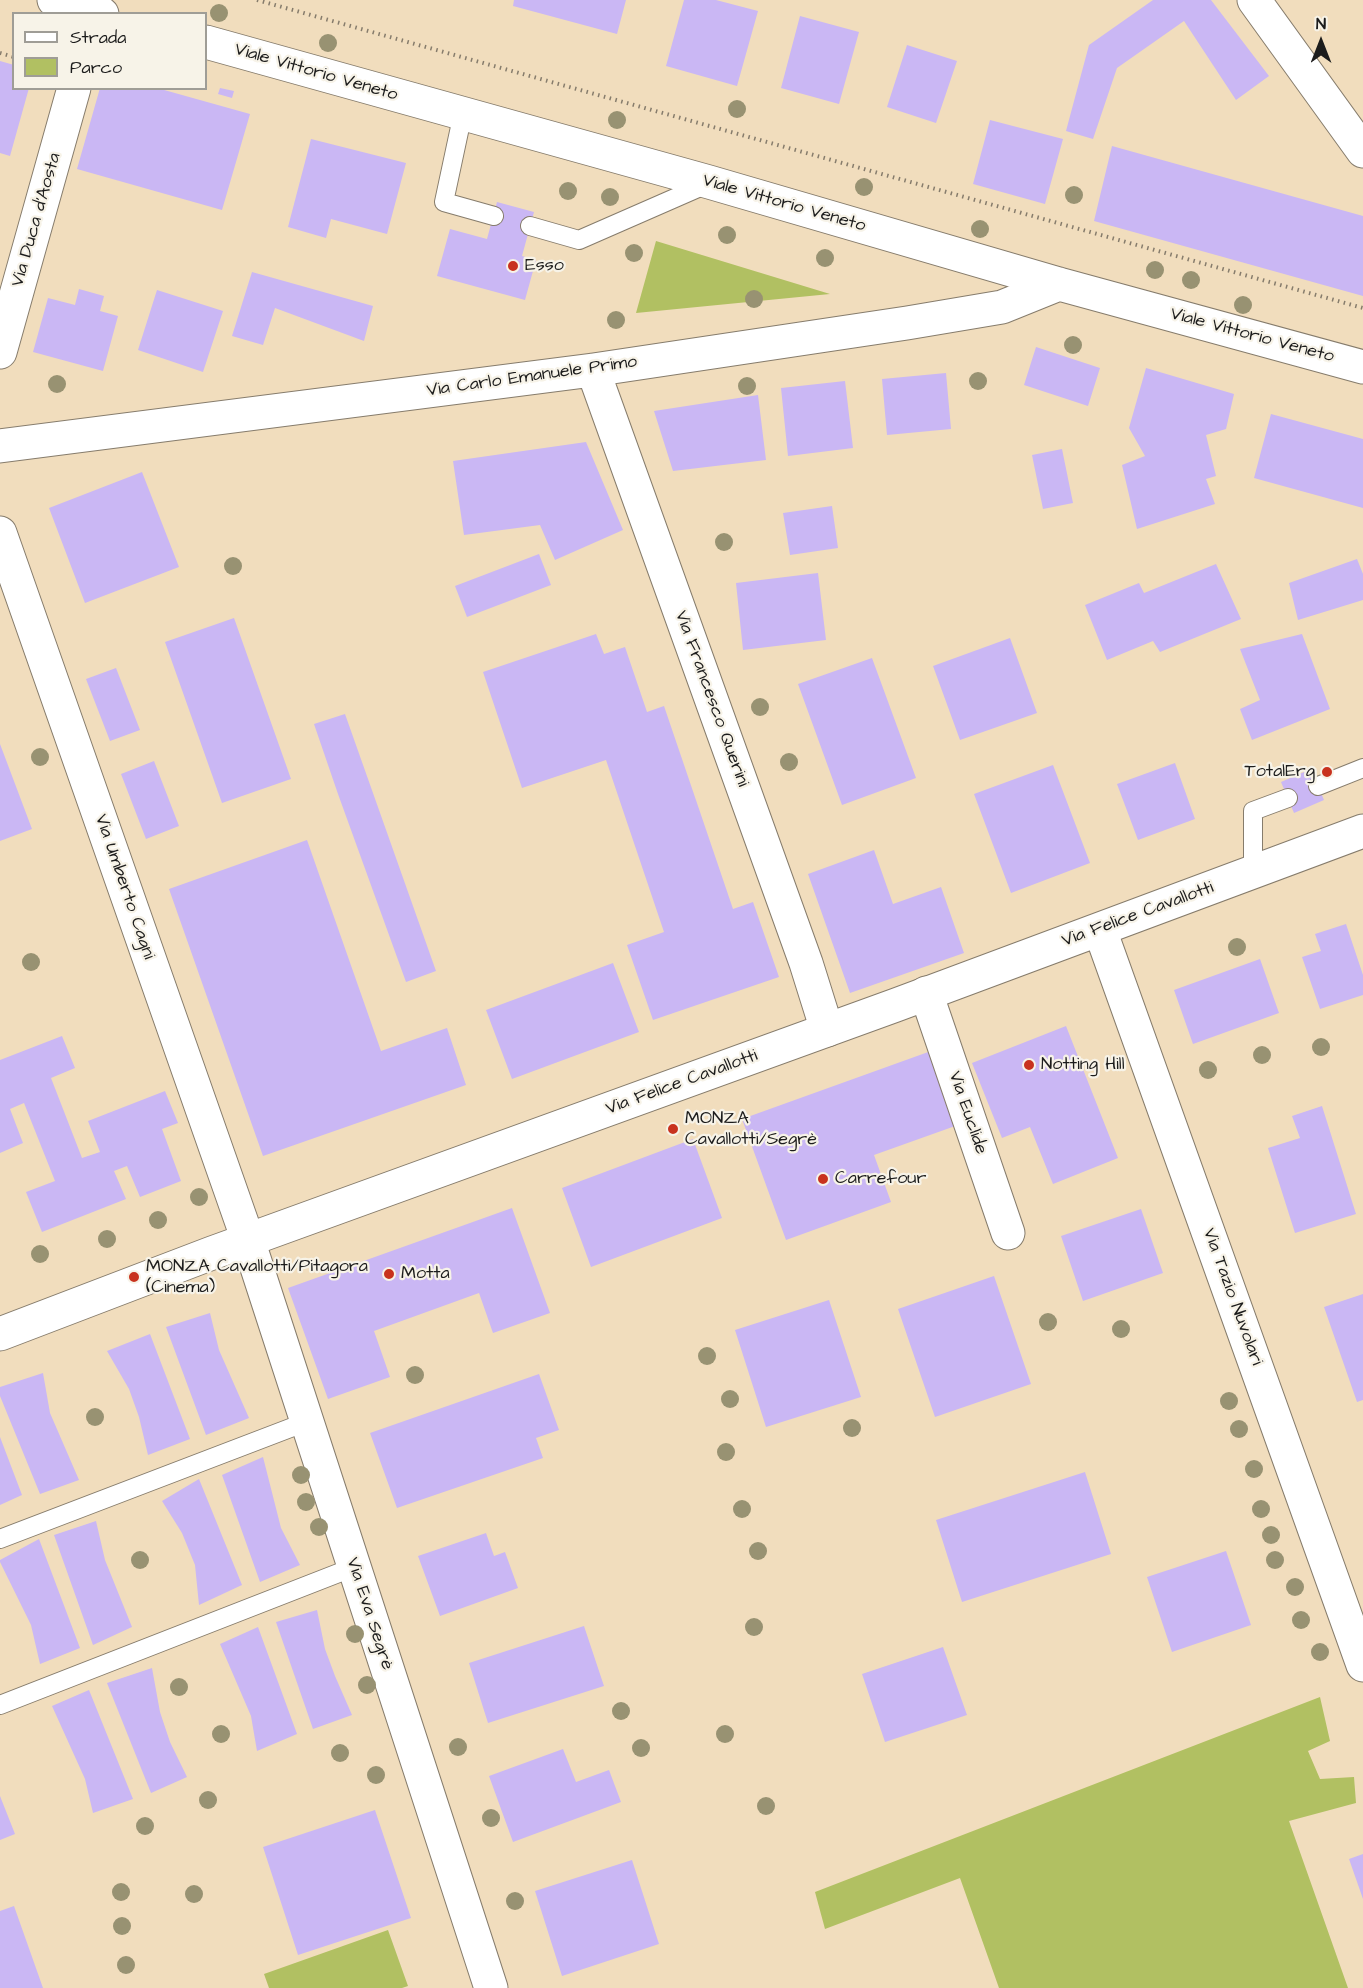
<!DOCTYPE html>
<html>
<head>
<meta charset="utf-8">
<style>
  body { margin:0 }
  #map { position:relative; width:1363px; height:1988px; overflow:hidden; background:#f1ddbd; font-family:"Architects Daughter",sans-serif }
  canvas { display:block }
  .legend { position:absolute; left:12px; top:12px; width:195px; height:78px; box-sizing:border-box; background:#f7f3e8; border:2px solid #9f9d96; margin:0; padding:8px 10px; list-style:none; font-size:18px; color:#1c1c1c }
  .legend li { display:flex; align-items:center; gap:12px; height:30px }
  .legend b { width:30px; border:2px solid #9f9d96 }
  .north { position:absolute; left:1291px; top:12px; width:60px; height:60px; -webkit-text-stroke:4px #f7f3e8; paint-order:stroke; rotate:0deg; font-size:16px; font-weight:700; line-height:24px; text-align:center; color:#1c1c1c }
  .north::after { content:''; display:block; margin:auto; width:21px; height:27px; background:#1c1c1c; clip-path:polygon(50% 0,100% 100%,50% 72%,0 100%) }
</style>
</head>
<body>
<div id="map">
<canvas width="1363" height="1988"></canvas>
<ul class="legend">
<li><b style="height:8px;background:#fff"></b>Strada</li>
<li><b style="height:16px;background:#b1c062"></b>Parco</li>
</ul>
<div class="north">N</div>
</div>
<script>
const ctx = document.querySelector('canvas').getContext('2d');
ctx.lineJoin = 'round';
function fill(path, color) { ctx.fillStyle = color; ctx.fill(path, 'evenodd'); }
function strokePath(path, color, width, dash) { ctx.strokeStyle = color; ctx.lineWidth = width; ctx.lineCap = dash ? 'butt' : 'round'; ctx.setLineDash(dash || []); ctx.stroke(path); }
function write(font, color, halo, rows, align = 'center') {
  ctx.font = font + ' "Architects Daughter",sans-serif'; ctx.lineWidth = 4.5; ctx.setLineDash([]); ctx.textBaseline = 'middle'; ctx.strokeStyle = halo; ctx.fillStyle = color; for (const [text, x, y, turn = 0] of rows) {
    ctx.save(); ctx.translate(x, y); ctx.rotate((+turn || 0) * Math.PI / 180); ctx.textAlign = isNaN(turn) ? turn : align; if (halo) ctx.strokeText(text, 0, 0); ctx.fillText(text, 0, 0); ctx.restore();
  }
}
const green = new Path2D(`
  M656,241l174,53 -194,19z
  M1320,1697l10,44 -22,10 12,28 34,-2 2,26 -67,18 59,167h-349l-39,-110 -135,51 -10,-37z
  M388,1930l20,56 -6,2h-133l-5,-14z`);
const building = new Path2D(`
  M514,0h112l-9,34 -104,-28z
  M684,0h32l42,11 -21,75 -71,-20z
  M1153,0h58l58,76 -33,24 -52,-79 -67,47 -24,71 -27,-8 23,-86z
  M800,16l59,16 -20,72 -58,-16z
  M907,45l50,16 -21,62 -49,-16z
  M0,61l14,4v23h15l-19,68 -10,-3z
  M100,88h57l93,26 -28,96 -145,-41z
  M220,88l14,3 -2,7 -14,-4z
  M990,120l73,19 -18,65 -72,-20z
  M311,139l95,24 -19,71 -56,-15 -5,19 -38,-11z
  M1112,146l251,70v80l-269,-75z
  M497,202l37,10 -12,44 14,4 -11,40 -88,-24 13,-47 37,10z
  M252,272l121,34 -9,35 -89,-33 -12,37 -31,-9z
  M79,289l25,7 -4,15 18,5 -15,55 -70,-19 15,-54 27,7z
  M157,290l66,21 -20,61 -65,-22z
  M1036,347l64,21 -12,38 -64,-21z
  M1146,368l88,26 -8,35 -20,6 10,41 -10,3 9,25 -78,25 -15,-64 23,-9 -16,-28z
  M946,373l5,56 -64,6 -5,-56z
  M845,381l8,67 -65,8 -7,-68z
  M758,395l8,65 -93,11 -19,-60z
  M1271,414l92,25v69l-109,-30z
  M586,442l37,88 -68,30 -15,-35 -76,10 -11,-74z
  M1062,449l11,54 -30,6 -11,-54z
  M142,472l37,95 -94,36 -36,-95z
  M832,506l6,42 -48,7 -7,-42z
  M539,554l12,31 -84,32 -12,-31z
  M1357,559l6,15v26l-65,20 -9,-37z
  M1216,564l25,55 -81,33 -7,-11 -46,19 -22,-55 54,-22 5,10z
  M818,573l8,67 -83,10 -7,-67z
  M234,618l57,161 -69,24 -57,-161z
  M596,634l8,20 21,-7 22,65 17,-6 69,203 20,-7 26,75 -126,43 -26,-75 37,-13 -58,-172 -84,28 -39,-116z
  M1302,634l28,75 -78,31 -12,-31 20,-9 -20,-51z
  M1010,638l27,75 -77,27 -27,-74z
  M872,658l44,120 -74,27 -44,-121z
  M116,668l24,62 -30,11 -24,-62z
  M345,714l91,257 -30,11 -68,-188 -24,-70z
  M0,744l32,85 -32,12z
  M154,761l25,65 -33,13 -25,-65z
  M1175,763l20,56 -57,21 -21,-56z
  M1053,765l37,98 -79,30 -37,-99z
  M1311,769l13,31 -30,13 -13,-31z
  M307,840l74,211 66,-23 19,57 -203,71 -94,-267z
  M874,850l19,54 48,-17 23,66 -114,40 -42,-119z
  M1346,924l17,51v20l-43,14 -18,-52 19,-6 -6,-17z
  M1260,959l19,54 -86,31 -19,-54z
  M613,963l26,69 -127,47 -26,-69z
  M1066,1026l52,132 -65,26 -23,-57 -28,11 -30,-75z
  M62,1036l13,32 -24,10 31,80 18,-6 -12,-31 77,-30 13,32 -16,6 19,52 -41,16 -13,-31 -13,5 12,28 -84,33 -16,-40 29,-11 -31,-78 -14,6 13,34 -23,10v-93z
  M931,1051l27,74 -84,30 17,47 -105,38 -44,-121z
  M1322,1106l34,108 -61,19 -27,-85 32,-10 -8,-22z
  M693,1139l29,79 -131,49 -29,-79z
  M512,1208l38,105 -57,20 -14,-40 -105,38 16,46 -62,22 -40,-111z
  M1141,1209l22,64 -80,28 -22,-65z
  M994,1276l37,108 -96,33 -37,-108z
  M1363,1294v106l-6,2 -33,-95z
  M829,1300l32,97 -95,30 -31,-97z
  M210,1313l9,37 30,68 -43,17 -40,-108z
  M150,1334l40,105 -42,16 -9,-38 -10,-28 -22,-38z
  M43,1373l7,40 29,67 -39,14 -40,-98v-9z
  M539,1374l20,56 -23,8 7,20 -146,50 -27,-75z
  M0,1437l22,58 -22,10z
  M263,1457l18,71 19,37 -40,17 -38,-107z
  M1085,1472l26,82 -149,48 -26,-82z
  M199,1479l43,106 -43,20 -4,-40 -13,-32 -20,-32z
  M96,1521l9,39 27,67 -39,18 -39,-110z
  M486,1533l8,23 11,-4 13,36 -78,28 -22,-60z
  M39,1539l41,109 -40,16 -9,-39 -31,-63v-2z
  M1226,1551l25,74 -79,27 -25,-75z
  M317,1610l8,39 10,27 17,39 -39,14 -37,-107z
  M584,1626l20,60 -116,37 -19,-60z
  M258,1627l39,107 -40,17 -6,-35 -31,-72z
  M943,1647l24,68 -82,27 -23,-68z
  M152,1668l8,44 10,30 17,35 -36,16 -44,-110z
  M89,1690l44,109 -40,14 -8,-34 -33,-73z
  M563,1749l13,33 33,-12 12,32 -108,40 -24,-66z
  M0,1796l15,38 -15,6z
  M375,1810l36,108 -113,37 -35,-108z
  M1363,1854v45l-14,-40z
  M632,1860l27,84 -97,32 -27,-85z
  M14,1906l29,82h-43v-77z`);
const path = new Path2D(`
  M257,0l1106,308
  M0,53l14,4`);
const lane = new Path2D(`
  M463,113l-19,89 50,14
  M530,226l49,14 128,-56
  M1318,786l45,-18
  M1253,872v-61l35,-13
  M0,1539l306,-117
  M0,1705l354,-138`);
const street = new Path2D(`
  M54,0l48,14
  M1254,0l109,151
  M206,42l503,140 350,102 304,83
  M0,352l74,-264
  M593,370l213,593 21,67
  M0,446l593,-76 314,-47 95,-16 57,-23
  M0,533l248,707 243,748
  M1100,930l263,735
  M926,993l82,240`);
const secondary = new Path2D(`
  M0,1334l212,-81 684,-248 467,-174`);
const trees = [
  [219,13],
  [328,43],
  [737,109],
  [617,120],
  [864,187],
  [568,191],
  [1074,195],
  [610,197],
  [980,229],
  [727,235],
  [634,253],
  [825,258],
  [1155,270],
  [1191,280],
  [754,299],
  [1243,305],
  [616,320],
  [1073,345],
  [978,381],
  [57,384],
  [747,386],
  [724,542],
  [233,566],
  [760,707],
  [40,757],
  [789,762],
  [1237,947],
  [31,962],
  [1321,1047],
  [1262,1055],
  [1208,1070],
  [199,1197],
  [158,1220],
  [107,1239],
  [40,1254],
  [1048,1322],
  [1121,1329],
  [707,1356],
  [415,1375],
  [730,1399],
  [1229,1401],
  [95,1417],
  [852,1428],
  [1239,1429],
  [726,1452],
  [1254,1469],
  [301,1475],
  [306,1502],
  [742,1509],
  [1261,1509],
  [319,1527],
  [1271,1535],
  [758,1551],
  [140,1560],
  [1275,1560],
  [1295,1587],
  [1301,1620],
  [754,1627],
  [355,1634],
  [1320,1652],
  [367,1685],
  [179,1687],
  [621,1711],
  [221,1734],
  [725,1734],
  [458,1747],
  [641,1748],
  [340,1753],
  [376,1775],
  [208,1800],
  [766,1806],
  [491,1818],
  [145,1826],
  [121,1892],
  [194,1894],
  [515,1901],
  [122,1926],
  [126,1965]
];
const markers = [
  [513,266,6,"#c8321e"],
  [1327,772,6,"#c8321e"],
  [1029,1065,6,"#c8321e"],
  [673,1129,6,"#c8321e"],
  [823,1179,6,"#c8321e"],
  [389,1274,6,"#c8321e"],
  [134,1277,6,"#c8321e"]
];
const streetNames = [
  ["Viale Vittorio Veneto",316,73,16],
  ["Viale Vittorio Veneto",784,204,16],
  ["Via Duca d'Aosta",37,220,-74],
  ["Viale Vittorio Veneto",1252,336,15],
  ["Via Carlo Emanuele Primo",532,377,-8],
  ["Via Francesco Querini",711,699,70],
  ["Via Umberto Cagni",124,887,71],
  ["Via Felice Cavallotti",1138,915,-20],
  ["Via Felice Cavallotti",682,1083,-20],
  ["Via Euclide",967,1113,71],
  ["Via Tazio Nuvolari",1232,1297,70],
  ["Via Eva Segrè",369,1614,72]
];
const poiNames = [
  ["Esso",525,266],
  ["TotalErg",1315,772,"right"],
  ["Notting Hill",1041,1065],
  ["MONZA",685,1119],
  ["Cavallotti/Segrè",685,1140],
  ["Carrefour",835,1179],
  ["MONZA Cavallotti/Pitagora",146,1267],
  ["(Cinema)",146,1288],
  ["Motta",401,1274]
];
fill(green, '#b1c062');
fill(building, '#cab7f4');
strokePath(lane, '#867c6c', 20);
strokePath(street, '#867c6c', 35);
strokePath(secondary, '#867c6c', 35);
strokePath(path, '#867c6c', 4, [1.5, 4.5]);
strokePath(lane, '#fff', 18);
strokePath(street, '#fff', 33);
strokePath(secondary, '#fff', 33);
ctx.fillStyle = '#989272';
for (const [x, y] of trees) { ctx.beginPath(); ctx.arc(x, y, 9, 0, 2 * Math.PI); ctx.fill(); }
for (const [x, y, r, color] of markers) { const dot = new Path2D(); dot.arc(x, y, r, 0, 2 * Math.PI); ctx.fillStyle = color; ctx.fill(dot); strokePath(dot, '#f7f3e8', 2); }
write('18px', '#1c1c1c', '#f7f3e8', streetNames);
write('18px', '#1c1c1c', '#f7f3e8', poiNames, 'left');
</script>
</body>
</html>
